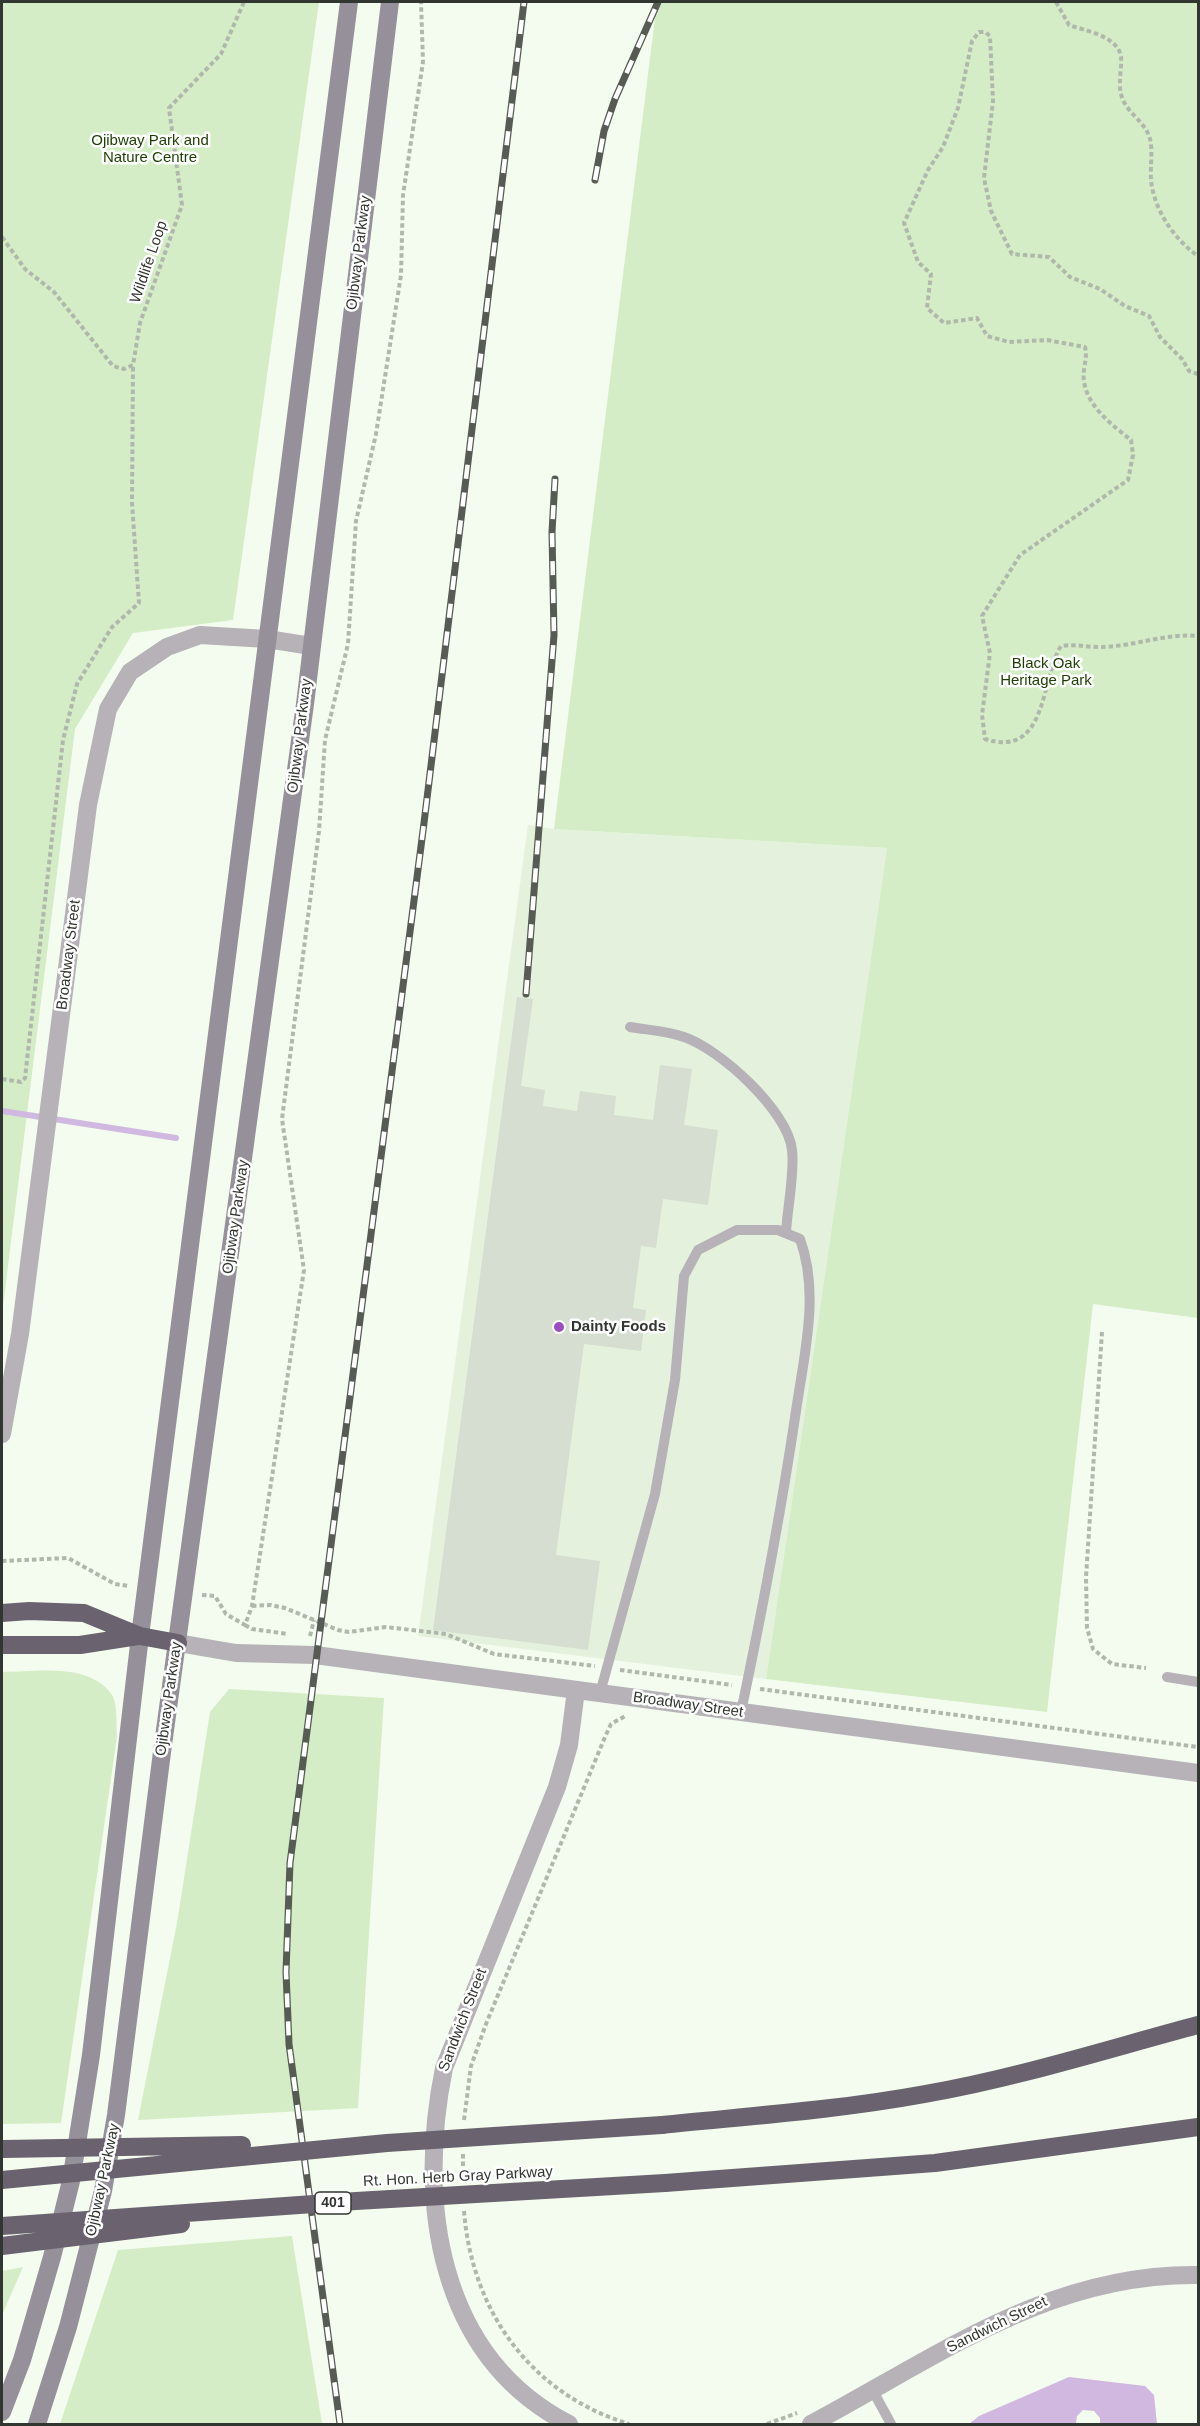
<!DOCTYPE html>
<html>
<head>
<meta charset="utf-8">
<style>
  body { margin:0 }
  #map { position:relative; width:1200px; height:2426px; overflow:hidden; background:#f3fcee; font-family:Helvetica,sans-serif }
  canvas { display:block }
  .frame { position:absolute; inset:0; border:3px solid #323630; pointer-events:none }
</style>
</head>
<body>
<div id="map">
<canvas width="1200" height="2426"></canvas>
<div class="frame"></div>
</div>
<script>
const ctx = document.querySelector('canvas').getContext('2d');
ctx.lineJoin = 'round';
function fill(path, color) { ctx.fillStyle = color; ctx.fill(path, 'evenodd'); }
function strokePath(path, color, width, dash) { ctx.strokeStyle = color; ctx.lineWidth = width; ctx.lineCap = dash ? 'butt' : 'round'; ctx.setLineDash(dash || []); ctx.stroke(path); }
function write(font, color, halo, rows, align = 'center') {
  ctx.font = font + ' Helvetica,sans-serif'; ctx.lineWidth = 5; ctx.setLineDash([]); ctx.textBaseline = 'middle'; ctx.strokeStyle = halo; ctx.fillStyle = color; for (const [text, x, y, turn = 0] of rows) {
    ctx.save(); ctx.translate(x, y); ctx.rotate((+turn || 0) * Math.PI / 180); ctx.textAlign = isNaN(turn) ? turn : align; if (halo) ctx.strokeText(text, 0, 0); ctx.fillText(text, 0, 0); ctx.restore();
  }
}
const built = new Path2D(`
  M528,825l26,4 333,19 -121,831 -348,-43z`);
const green = new Path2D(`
  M2,2h317l-86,618 -100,13 -58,96 -73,585z
  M657,2h541v1316l-105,-14 -46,408 -281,-33 121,-831 -333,-19z
  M2,1672c33,0 88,-10 110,23 6,10 4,31 5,42l-56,386 -59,1z
  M229,1689l155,9 -26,410 -220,12 39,-197 33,-211z
  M292,2236l30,188h-262l58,-174z
  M23,2267l-21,48v-44z`);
const water = new Path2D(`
  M1069,2377l76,9 9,9 3,29h-57v-6l-6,-7 -11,-1 -6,6 -1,8h-107l10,-8z`);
const stream = new Path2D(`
  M2,1111l174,27`);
const building = new Path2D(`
  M517,997l16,2 -12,87 24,4 -2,16 34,5 3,-20 36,5 -2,19 39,5 7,-55 32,4 -8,56 34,5 -10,75 -45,-6 -7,49 -15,-2 -8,62 13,2 -5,41 -57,-7 -28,211 44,6 -12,89 -155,-20z`);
const path = new Path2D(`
  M1056,2l13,23c17,6 49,11 52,32 1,12 -3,25 0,37 5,20 24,26 29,45 3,11 0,28 1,41 3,30 23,59 47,76
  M2,237l23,32 29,23 59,74 11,3 9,-4 7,-42 42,-118 -13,-97 52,-54 23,-52
  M1198,374l-9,-3 -7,-12 -22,-22 -11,-21 -24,-10 -25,-17 -30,-12 -21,-20 -37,-3 -21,-43 -7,-33 9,-77 -3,-65 -5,-4h-6l-7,9 -14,67 -15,39 -15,23 -24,53 14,39 13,12 -4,34 17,15 33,-5 10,18 22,6 38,-2 38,7c3,13 -3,22 -1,34 3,25 28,44 47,59l2,15 -5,25 -108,75 -38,61 8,37 -8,62 3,24c63,20 55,-59 76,-93 14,-2 25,1 38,1 34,0 65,-14 99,-11
  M2,1079l19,3 4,-4 38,-338 14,-56 35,-57 27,-24 -7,-100 1,-138
  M1102,1332l-16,245 1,51 6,21 19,15 34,4
  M2,1561l66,-3 47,26 14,2
  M202,1595l13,1 11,18 19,11 7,-19 52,-336 -22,-151 37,-288 6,-91 23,-96 8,-123 20,-87 25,-159 2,-80 20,-133 -2,-60
  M252,1606l19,-1 14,3 53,22 11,2 37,-5 60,7 48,20 101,12
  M245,1625l7,4 36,5
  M310,1636l4,-16
  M620,1670l112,15
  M760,1689l438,58
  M464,2120l7,-54 15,-42 119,-287 6,-13 16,-9
  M463,2154v23
  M464,2211c8,101 67,183 165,213
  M767,2424l30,-11`);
const lane = new Path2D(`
  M630,1027c17,3 38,4 54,10 36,12 104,74 108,113 3,22 -5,60 -6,83
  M1167,1677l31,5
  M600,1693l55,-199 20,-114 9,-104 14,-26 39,-20h41l22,9c20,55 4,116 -4,172 -15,101 -34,201 -55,301
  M873,2391l18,33`);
const street = new Path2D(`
  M2,1434l18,-100 68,-529 20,-96 22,-37 37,-25 33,-12 67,4 44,7
  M178,1643l58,10 79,2 883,118
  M569,2424c-132,-68 -152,-223 -125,-356l113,-281 12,-42 7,-55
  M811,2424c126,-67 238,-151 387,-149`);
const secondary = new Path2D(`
  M2,2412l20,-52 30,-103 19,-76 20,-126 49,-419 209,-1634
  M37,2424l31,-97 35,-136 13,-76 46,-363 143,-1048 85,-702`);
const highway = new Path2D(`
  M2,1613l27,-2 55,2 56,23 38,7
  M2,1645h78l58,-9
  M662,2125c88,-9 176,-15 263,-31 92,-16 183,-45 273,-69
  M665,2183l270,-20 263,-36`);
const rail = new Path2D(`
  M595,180l9,-49 11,-32 43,-97
  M526,994l28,-359 -2,-103 3,-53
  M340,2424l-51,-380 -3,-72 4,-109 134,-1040 100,-821`);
const highwayBridge = new Path2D(`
  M3,2149l239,-4
  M2,2180l385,-37 275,-18
  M2,2226l354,-25 309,-18
  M2,2246l179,-22`);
const markers = [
  [559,1327,6,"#9a4ec0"]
];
const shields = [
  [333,2203,36]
];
const shieldNames = [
  ["401",333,2203]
];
const parkNames = [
  ["Ojibway Park and",150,141],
  ["Nature Centre",150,158],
  ["Black Oak",1046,664],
  ["Heritage Park",1046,681]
];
const streetNames = [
  ["Ojibway Parkway",359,253,-83],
  ["Wildlife Loop",149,262,-71],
  ["Ojibway Parkway",300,736,-83],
  ["Broadway Street",69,955,-83],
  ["Ojibway Parkway",236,1217,-82],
  ["Ojibway Parkway",169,1699,-82],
  ["Broadway Street",688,1705,8],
  ["Sandwich Street",463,2020,-69],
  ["Rt. Hon. Herb Gray Parkway",458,2177,-3],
  ["Ojibway Parkway",103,2180,-78],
  ["Sandwich Street",997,2325,-26]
];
const poiNames = [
  ["Dainty Foods",571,1327]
];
fill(built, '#e4f2dd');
fill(green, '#d4edc6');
fill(water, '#d1b8e0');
strokePath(stream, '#d1b8e0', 6);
fill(building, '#d5ded0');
strokePath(path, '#b0b8ac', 4, [4.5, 3]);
strokePath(lane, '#b6b2b8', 10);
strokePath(street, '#b6b2b8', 18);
strokePath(secondary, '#959099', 18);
strokePath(highway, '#6a636f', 18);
strokePath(rail, '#565b53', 7);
strokePath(rail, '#fff', 4.5, [14]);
strokePath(highwayBridge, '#6a636f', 18);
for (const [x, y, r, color] of markers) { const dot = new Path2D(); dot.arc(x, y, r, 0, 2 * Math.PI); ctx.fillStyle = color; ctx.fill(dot); strokePath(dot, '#fff', 2); }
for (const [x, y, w] of shields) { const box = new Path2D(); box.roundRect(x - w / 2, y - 11, w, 22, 4.5); ctx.fillStyle = '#fff'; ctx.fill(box); strokePath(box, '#323630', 1.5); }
write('bold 14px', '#323630', null, shieldNames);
write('15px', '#1d3d01', '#fff', parkNames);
write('15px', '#323630', '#fff', streetNames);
write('bold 15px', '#323630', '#fff', poiNames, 'left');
</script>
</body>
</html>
